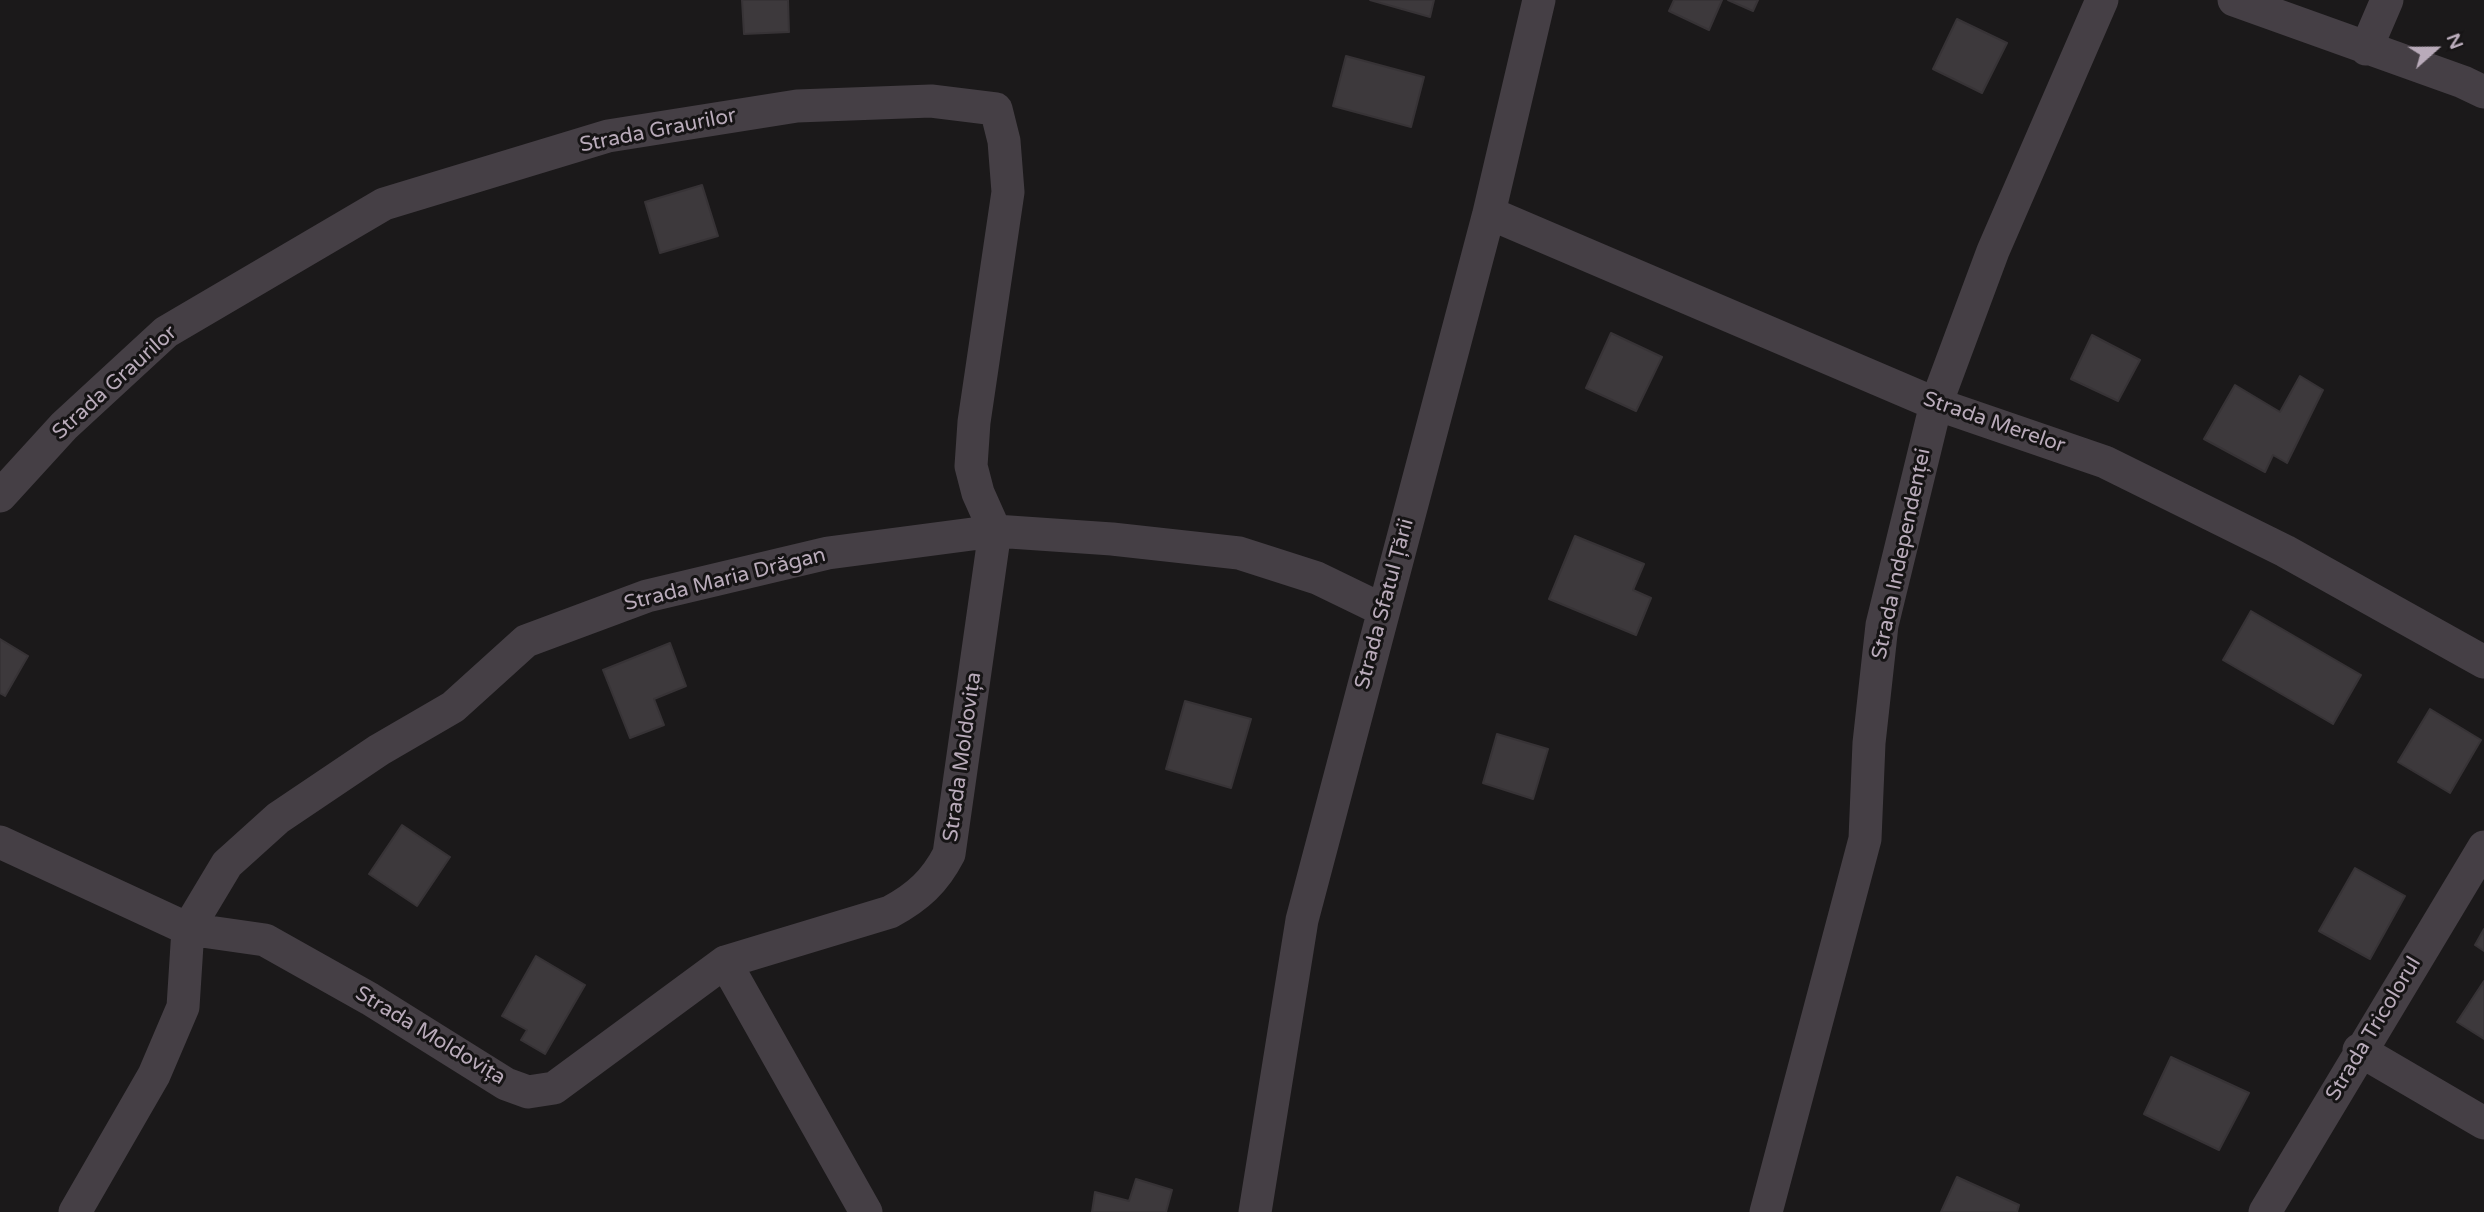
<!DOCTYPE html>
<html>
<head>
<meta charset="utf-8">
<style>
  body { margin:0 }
  #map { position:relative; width:2484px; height:1212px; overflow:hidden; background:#1b191a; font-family:"Varela Round",sans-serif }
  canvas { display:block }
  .north { position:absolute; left:2400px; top:14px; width:70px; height:70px; -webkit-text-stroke:5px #161415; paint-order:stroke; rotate:69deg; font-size:19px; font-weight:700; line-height:28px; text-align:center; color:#b9abba }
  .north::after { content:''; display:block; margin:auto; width:24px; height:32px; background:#b9abba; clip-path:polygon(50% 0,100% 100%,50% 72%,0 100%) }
</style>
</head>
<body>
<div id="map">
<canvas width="2484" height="1212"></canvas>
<div class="north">N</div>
</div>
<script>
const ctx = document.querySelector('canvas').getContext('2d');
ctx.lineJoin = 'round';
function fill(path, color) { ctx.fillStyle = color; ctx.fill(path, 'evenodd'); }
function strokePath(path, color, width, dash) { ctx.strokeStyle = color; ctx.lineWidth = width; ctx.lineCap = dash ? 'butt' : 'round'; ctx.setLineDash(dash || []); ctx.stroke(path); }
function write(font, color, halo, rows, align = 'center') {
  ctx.font = font + ' "Varela Round",sans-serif'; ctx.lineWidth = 6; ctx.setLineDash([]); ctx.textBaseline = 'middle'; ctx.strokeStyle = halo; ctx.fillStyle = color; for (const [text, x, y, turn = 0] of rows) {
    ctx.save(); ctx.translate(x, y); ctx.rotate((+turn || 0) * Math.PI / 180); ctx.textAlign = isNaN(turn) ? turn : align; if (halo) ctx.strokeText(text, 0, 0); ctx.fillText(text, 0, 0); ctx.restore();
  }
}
const building = new Path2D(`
  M742,0h46l1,32 -45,2z
  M1370,0h64l-4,17z
  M1674,0h48l-13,30 -40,-19z
  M1728,0h30l-5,11z
  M1957,19l50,24 -25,50 -49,-24z
  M1346,56l78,21 -13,50 -78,-21z
  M702,185l16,51 -58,17 -15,-51z
  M1611,333l51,24 -26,54 -50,-23z
  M2092,335l48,25 -22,41 -47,-22z
  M2300,376l23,14 -36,73 -14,-8 -8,17 -61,-33 31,-54 45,27z
  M1575,536l69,28 -11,26 18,8 -15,37 -87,-36z
  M2251,611l110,64 -28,49 -110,-64z
  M0,639l28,17 -23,40 -5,-3z
  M670,643l16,43 -32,13 10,26 -34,13 -27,-68z
  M1185,701l66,18 -20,69 -65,-19z
  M2430,709l51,31 -31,53 -52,-31z
  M1497,734l51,15 -15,50 -50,-16z
  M402,825l48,32 -33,49 -48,-32z
  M2355,868l50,28 -35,63 -51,-28z
  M2484,929v22l-9,-6z
  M536,956l49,29 -40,69 -24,-14 6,-10 -25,-14z
  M2484,981v58l-27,-17z
  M2171,1057l78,36 -30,57 -75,-36z
  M1957,1177l62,28 -2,7h-76z
  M1136,1179l36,11 -6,22h-74l3,-20 34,9z`);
const minor = new Path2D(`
  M2234,0l229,82 21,10
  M2366,49l21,-49
  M1489,213l447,191 169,58 180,89 199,111
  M0,496l64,-70 102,-94 218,-128 224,-68 189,-30 134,-5 65,8 8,32 4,51 -34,230 -3,44 7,27 17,38 -46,323c-14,27 -31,43 -59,58l-165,50 -171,126 -26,4 -22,-8 -136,-85 -105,-59 -77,-11 -188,-87
  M725,962l141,250
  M2359,1050l125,73
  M75,1212l79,-137 29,-68 5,-78 39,-65 51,-46 101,-68 74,-43 73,-66 121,-45 181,-43 167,-22 117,8 127,14 78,25 66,32
  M1255,1212l47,-292 187,-707 50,-213
  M1766,1212l99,-373 4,-96 13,-118 54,-221 57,-153 109,-251
  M2265,1212l219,-365`);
const streetNames = [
  ["Strada Graurilor",658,131,-11],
  ["Strada Graurilor",115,383,-42],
  ["Strada Merelor",1994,423,19],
  ["Strada Independenței",1902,554,-78],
  ["Strada Maria Drăgan",725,580,-14],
  ["Strada Sfatul Țării",1385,604,-75],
  ["Strada Moldovița",963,757,-82],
  ["Strada Tricolorul",2374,1029,-59],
  ["Strada Moldovița",430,1036,31]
];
fill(building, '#3d393c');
strokePath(building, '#373336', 2);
strokePath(minor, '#453f45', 33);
write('21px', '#b9abba', '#161415', streetNames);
</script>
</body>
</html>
